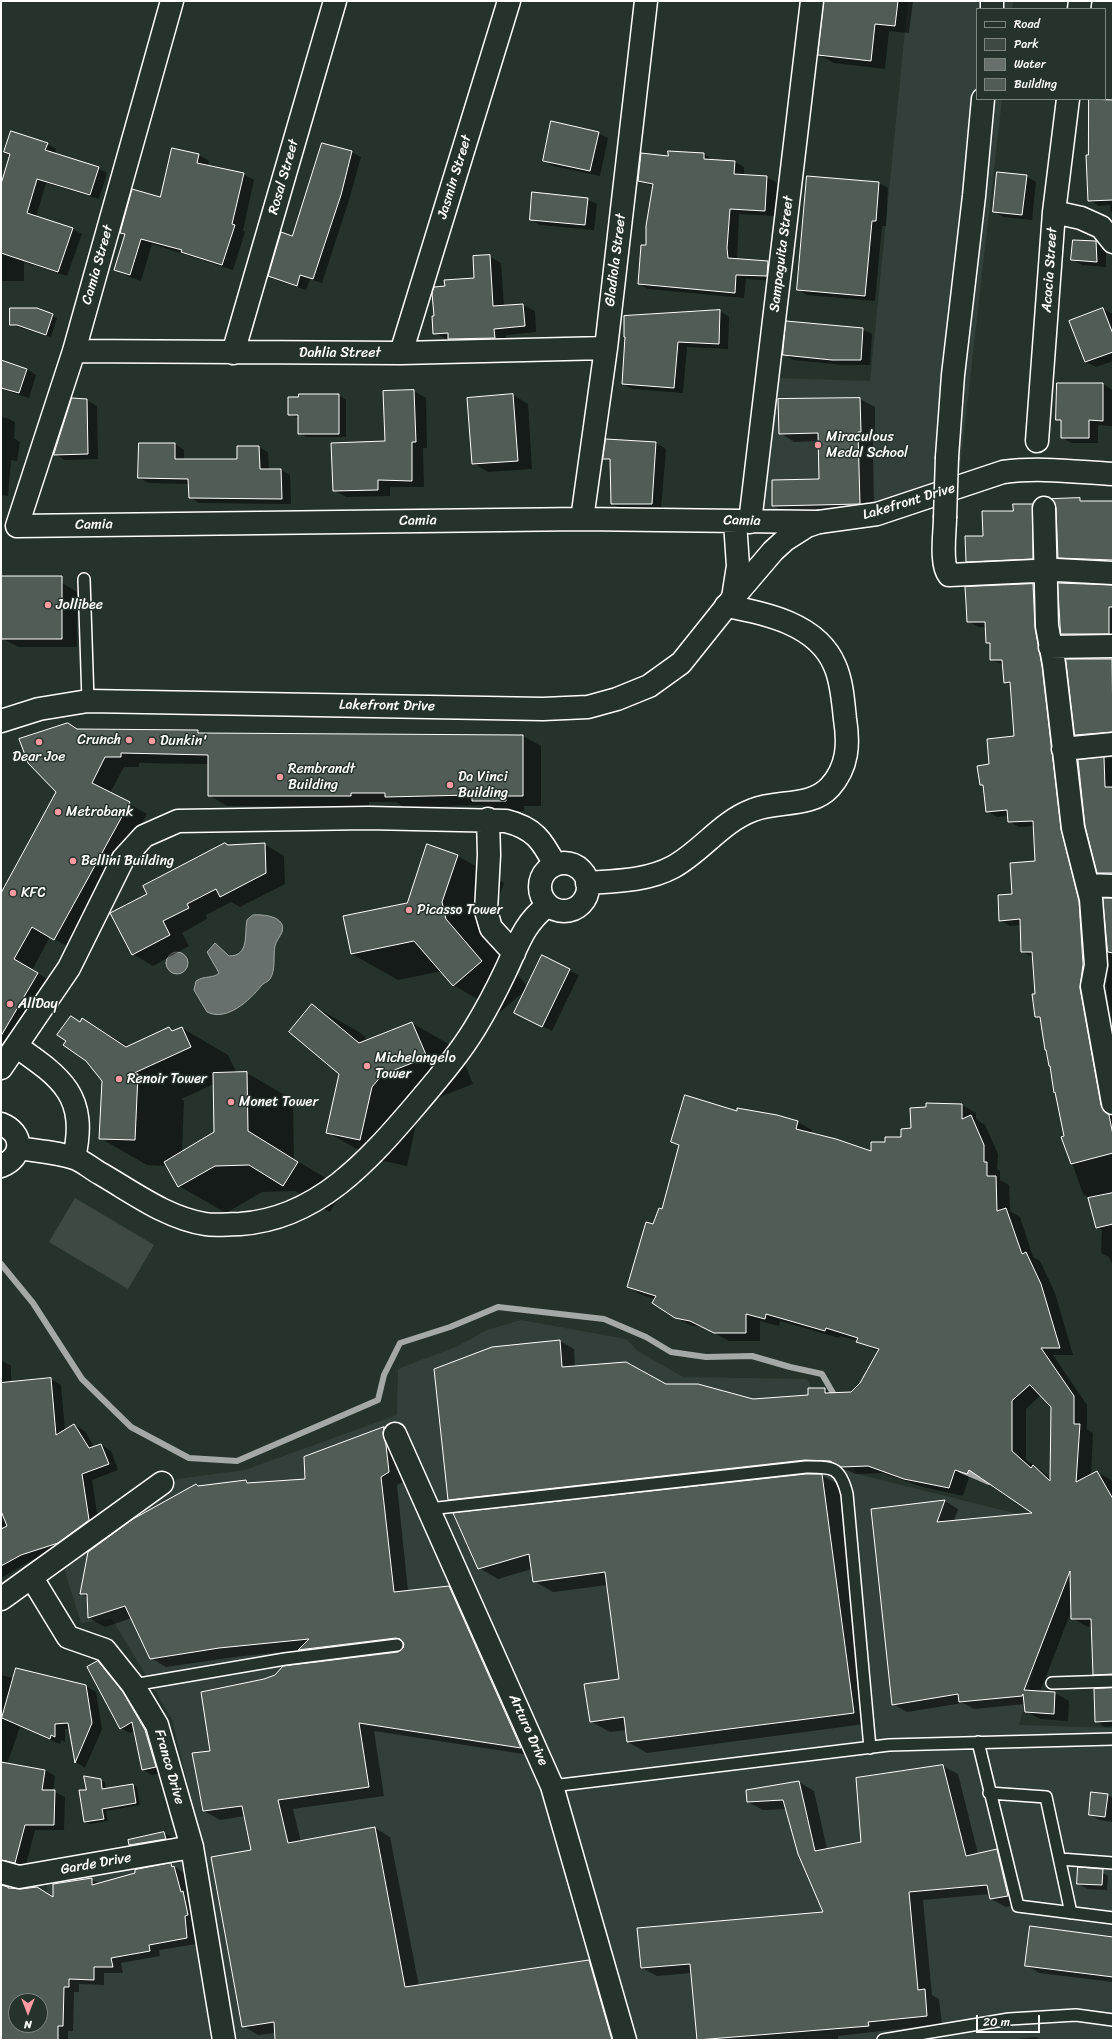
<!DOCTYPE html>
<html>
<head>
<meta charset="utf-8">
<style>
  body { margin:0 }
  #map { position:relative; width:1114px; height:2041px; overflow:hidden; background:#26332d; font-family:Sriracha,sans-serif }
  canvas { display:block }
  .frame { position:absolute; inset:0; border:2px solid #fff; pointer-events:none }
  .legend { position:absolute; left:976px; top:8px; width:130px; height:92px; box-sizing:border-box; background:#26332d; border:1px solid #7d8581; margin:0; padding:5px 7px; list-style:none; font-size:12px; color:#fff }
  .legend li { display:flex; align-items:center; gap:8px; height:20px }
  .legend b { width:20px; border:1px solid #7d8581 }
  .north { position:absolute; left:8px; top:1993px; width:40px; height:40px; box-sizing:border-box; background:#26332d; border:1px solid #7d8581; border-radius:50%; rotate:180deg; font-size:11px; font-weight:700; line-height:16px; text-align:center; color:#fff }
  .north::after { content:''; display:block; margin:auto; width:14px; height:18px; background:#ff9aa2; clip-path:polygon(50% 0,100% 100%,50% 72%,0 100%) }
  .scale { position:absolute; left:976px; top:2015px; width:64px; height:18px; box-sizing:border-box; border:2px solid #fff; border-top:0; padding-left:5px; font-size:12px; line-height:14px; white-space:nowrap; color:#fff; -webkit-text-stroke:3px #26332d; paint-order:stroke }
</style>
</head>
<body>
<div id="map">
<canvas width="1114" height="2041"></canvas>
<div class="frame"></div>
<ul class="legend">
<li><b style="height:5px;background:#26332d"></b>Road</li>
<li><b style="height:11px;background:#3e4944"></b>Park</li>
<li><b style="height:11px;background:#67706c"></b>Water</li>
<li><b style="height:11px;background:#515c57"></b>Building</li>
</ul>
<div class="north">N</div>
<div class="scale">20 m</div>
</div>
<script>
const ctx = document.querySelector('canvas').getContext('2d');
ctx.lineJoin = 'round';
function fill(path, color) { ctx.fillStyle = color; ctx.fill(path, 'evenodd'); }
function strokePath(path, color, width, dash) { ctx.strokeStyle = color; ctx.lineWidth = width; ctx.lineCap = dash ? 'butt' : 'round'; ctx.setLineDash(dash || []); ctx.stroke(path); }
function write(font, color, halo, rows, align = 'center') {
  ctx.font = font + ' Sriracha,sans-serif'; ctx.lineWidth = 3; ctx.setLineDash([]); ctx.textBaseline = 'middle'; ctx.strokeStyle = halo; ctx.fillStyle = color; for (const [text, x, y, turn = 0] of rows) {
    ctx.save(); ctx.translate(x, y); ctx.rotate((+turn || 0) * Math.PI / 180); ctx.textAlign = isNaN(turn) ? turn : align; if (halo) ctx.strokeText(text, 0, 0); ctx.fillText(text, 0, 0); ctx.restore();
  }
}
const built = new Path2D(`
  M908,1h105l-1,8h-35v90h25l-42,369 -46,23 -50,18 -100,2 11,-133 95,3z
  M521,1320l105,19 12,12 45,26 124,2 50,95 177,44 44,54 -24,27 -35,126 94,3v312h-1057l-9,-155 157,-32 -32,-134 -60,-100 -31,4 -19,-61 115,-83 68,-9 152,-55 1,-46 60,-23 29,-16z`);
const green = new Path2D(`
  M75,1198l79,47 -26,44 -79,-47z`);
const water = new Path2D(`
  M253,915c9,-1 34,1 29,17 -2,5 -6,9 -7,14 -2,9 1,24 -5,33 -2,3 -7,4 -9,7 -11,14 -34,36 -54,26l-13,-22 2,-9c9,-6 17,-2 23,-8l-12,-21 8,-9 14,13c21,0 15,-23 18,-36z
  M166 963a11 11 0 1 1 22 0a11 11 0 1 1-22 0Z`);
const shadow = new Path2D(`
  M825,1h88l-4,32 -20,-2 -4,38 -51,-6 -15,-8z
  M1113,101v112l-3,-2v-6l-11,1 -10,-6v-44z
  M598,133l10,5 -8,38 -47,-10 -9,-6z
  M47,144l9,5 -1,5 43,14 9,5 -8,26 -53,-16 -10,34 37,12 9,5 -15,42 -43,-14v19h-23v-93l10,-33 -6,-3z
  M351,152l10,5 -12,43 -27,83 -12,-4 -4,11 -27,-9 -10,-5 24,-39z
  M669,152l35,2 10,7 21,1 9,5v9l23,1 10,6 -2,33 -36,-2 -2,46 31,2 10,5 -2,14 -30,-2 -2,19 -96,-9 -9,-5 7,-38 7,-59 -14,-7 29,-23z
  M199,155l10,6 -1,5 35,8 11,6 -11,50 2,2 -12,38 -81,-26 -11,37 -14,-5 -11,-6 10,-35 -5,-2 40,-34z
  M1026,176l10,6 -4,38 -29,-3 -9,-6z
  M879,183l9,5 -2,38h-4l-7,75 -68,-6 -9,-6z
  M587,199l10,5 -3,26 -54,-5 -9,-6z
  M1074,241l22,1 10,6v19l-24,-2 -10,-6z
  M489,256l12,7 3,43 19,-1 12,6 1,21 -30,3v9l-45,1 -27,-12 1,-16 11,-30 29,-8z
  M36,309l21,9 -6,19 -40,-12z
  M1103,309l10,5v47l-17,6 -10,-5 -16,-41z
  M720,311l9,6 -1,32 -41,-2 -4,46 -51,-4 -9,-5 3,-46z
  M862,329l10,5 -2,31h-27l-50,-5 -9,-6z
  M1,361l26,8 9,6 -7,23 -28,-9z
  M1103,384l9,6v36l-14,-1v18h-26l-10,-5v-16l-5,-3z
  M414,391l12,7 1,50h-4l1,39h-34v9l-44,1 -12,-7 52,-48z
  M300,395h39l7,5v37h-40l-7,-4v-15l-10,-4 10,-16z
  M513,395l15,9 4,65 -44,3 -15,-9 -5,-64z
  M860,399l15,8v33h-2l1,72 -86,2 -15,-8 47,-26 -1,-39 -25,1 -14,-9z
  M87,400l10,6 1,53 -33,1 -10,-6z
  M1,417l6,1 8,4 -1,16 6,4 -3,19 -6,-1 -3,36 -7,-1z
  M607,440l49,3 10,6 -5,60h-40l-9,-5 -1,-42 -7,-4z
  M140,444h35l9,6v10h54l21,-13 9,5 1,18h12l9,5 1,29 -92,-1 -9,-6 -1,-13 -40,-1 -10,-5z
  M1080,499l5,3h28v63l-44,-2 -10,-6 -2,-50 -3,-7z
  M1032,505l10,5v54l-65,3 -10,-6 17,-24 30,-25z
  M1,577h38l23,6 15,9v55h-59l-15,-8v-15l-2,-1z
  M1033,585l10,5 45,317 22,205 3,4v150l-4,-9 -8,-4 1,-23 -5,-3 -8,-29 -6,-4 -20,-57 2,-1 -24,-116 -5,-3v-23l-3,-37 -11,-5 -1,-27 -11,1 -10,-6 13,-25 23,-33 -2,-36 -15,1 -10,-6 -1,-5 -11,1 -10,-6 -4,-25 -3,-2 10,-19 25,-28 -3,-51 -7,-4 -1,-17 -13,-5v-15l-4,-3v-15h-9l-10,-6 -1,-33z
  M1113,586v53h-41l-10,-5z
  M1113,659v79l-27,2 -10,-5 -9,-75z
  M78,730l120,1 4,3 321,2 18,10v60h-17v5h-33l-9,-6 -78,2 -8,-5h-27v4h-142l-18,-11v-31l-70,-1v4h-15l-14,26 37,21 -74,135 -23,-12 -18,33 24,14 -55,80v-169l56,-103z
  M1113,758v121l-15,-7 -19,-111z
  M264,844l20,12 1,28 -45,23 -9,-5 -25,13 1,4 -25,14 7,13 -36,20 -20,-12 -22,-40 119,-68z
  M458,856l46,27 -16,47 5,17 35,40 14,-30 37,18 -27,56 -37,-18 12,-24 -27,23 -47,-27 -11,-14 -44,9 -46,-26 56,-50z
  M1113,898v129l-7,-41 3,-22 -4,-65z
  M312,1005l47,27 10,9 43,-18 47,27 14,34 -44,17 -11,13 -11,52 -33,-7 -47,-27 13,-58z
  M82,1019l48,28 39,-19 5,3 8,-3 46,27 9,19 10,-1 46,27 1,59 50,30 -14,23 -35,-21 -33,1 -36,21 -47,-27 -12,-20 -20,-1 -47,-27 3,-57 -23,-59zM214,1084l1,49 -33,19 2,-51 -3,-2z
  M962,1105l14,8v6l9,6 13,29 -1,15 3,2v9l9,5 1,26 10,6 13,40 7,4 15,32 18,62h-20l34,50v24l6,4 -2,43 6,-4 14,8 2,4v198h-5l-14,-8 -2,-47 -6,-1 -14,-8v-9l-32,83 15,1 14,8 -1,20 -28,-2 -14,-8 -1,-7 -51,5 -11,-6 -56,9 -14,-8 -21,-194 73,-9 13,8 -4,12 80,-7 -52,-36 -1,4 -12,-5 -6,19 -44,-10 -36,-13 -27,1 -12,-5 -24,-2 -357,40 -14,-8 111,-158 14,8 1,18 91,17 87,16 56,-4 15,-7 9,5 18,-1 10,-9 18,-32 -21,-11 -18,-5 -1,2 -59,-17 -1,5 -19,-5v20h-31l-24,-13 -15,-3 -15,-8 -19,-18 -14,-4 -14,-8 26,-61 9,-15 16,-65 -7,-4 65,-30 40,4 21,6 14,8 -1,4 61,18 14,-9 16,-5 10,-9zM1041,1395l11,12 -1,71 -25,-18v-51z
  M1,1360l10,6v17l40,-4 10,6 4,46 9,-6 11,6 9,16 7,-2 10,6 7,19 -26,10 7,46 -31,22 -36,12 -31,18z
  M384,1428l16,9 5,44 -8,4 11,106 41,-4 16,9 71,160 -162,-25 10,65 -91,13 8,33 74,-14 15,9 29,149 170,-25 15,9 21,70h-351v-7l-16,2 -15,-9 9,-176 -7,-34 -25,4 -16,-9 7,-59 -9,-59 74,-17 122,-23 8,-6 -91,12 -16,-9 -64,7 -69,10 -15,-9 -19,-40 -27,9 -16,-9 -1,-20 -7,-4 117,-107 48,-6 5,3 55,-4 -1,-22z
  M806,1475h15l20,11 31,237 -225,30 -19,-11 -1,-12 -17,2 -20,-11 30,-41 -12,-95 -55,7 -19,-11 -2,-12 -34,10 -19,-11z
  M98,1663l10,5 24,31 23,37 10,36 -13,3 -9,-5 -8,-39 -5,2 -9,-5z
  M1,1675l13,3 72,8 10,6 6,37 -17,39 -9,-6 -6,-33h-5v13l-4,-2 -1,4 -40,-17 -13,37 38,6 10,6 -2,15 12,6 -1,33h-29l-10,38 -24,3z
  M1113,1689v37l-8,1 -9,-6z
  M943,1766l15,8 20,80 19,-4 15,9 11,45 -17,3 -15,-8 -1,-5 -67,6 9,95 7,4 3,25 -104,12v3l-16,1h-124l-6,-67 -35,3 -15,-8 183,-56 -38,-103 -24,1 -15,-8 51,-20 15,9 13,58 35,-6z
  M100,1780l5,2 1,7 27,-4 4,2 3,18 -34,6 2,10 -18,3 -5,-2 2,-31z
  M1108,1795l5,3v24l-14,-2 -9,-6z
  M164,1833l9,5 2,6 -36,6 -9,-5z
  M171,1864l13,9 11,48 2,23 -38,6 1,6 -39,7 2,10h-19v12l-25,-1v8h-5l-1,39h-5v9h-66l-1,-155 10,5 43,8 37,-19 9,5zM16,2001h24v24h-24z
  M1099,1870l9,6 -1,14 -19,-1 -10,-5z
  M1113,1938v44l-74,-9 -13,-8z
  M1036,2037l6,3h-36z`);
const stream = new Path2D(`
  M1,1264l32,39 49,76 49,48 58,31 48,3 141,-61 6,-25 16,-32 50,-16 48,-20 106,12 42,18 25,15 35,5 46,-1 38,11 32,7 15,26
  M961,1470l28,12`);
const building = new Path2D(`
  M824,1h74l-3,25 -20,-2 -4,37 -53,-6z
  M1089,99l24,1v100l-25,1 -2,-46h2z
  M551,121l48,11 -9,39 -47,-10z
  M11,131l37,12 -3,7 54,17 -9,28 -53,-16 -10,34 46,15 -15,44 -57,-19v-69l9,-30 -6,-2z
  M322,143l30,8 -11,44 -28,84 -13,-4 -3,11 -29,-10 13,-44 11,4z
  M172,148l27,6 -2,9 47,10 -12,51 3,1 -13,40 -41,-13 1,-2 -41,-11 -11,36 -16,-5 11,-36 -5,-1 12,-44 28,8z
  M668,151l36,2v6l31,2 -1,13 33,2 -2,35 -35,-2 -3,39 1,10 40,3 -1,15 -31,-1 -1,18 -97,-9 3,-39h5v-19l7,-42 -15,-3 3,-28 27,3z
  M997,172l30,3 -5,40 -29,-3z
  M807,176l72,6 -3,39h-4l-7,75 -68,-6z
  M532,192l56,6 -3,27 -55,-5z
  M1073,240l23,1 1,21 -26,-2z
  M490,255l3,51 30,-2 2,22 -31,3 1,9 -47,1v-6l-15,1 -1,-18h2l-2,-23 2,-6 11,-1 -1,-6 30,-2 -1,-22z
  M10,308h27l16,6 -7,21 -29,-10h-7z
  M1103,308l10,26v18l-28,10 -16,-41z
  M720,310l-1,34 -41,-2 -4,46 -52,-4 3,-47h-1v-21z
  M786,321l77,7 -2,32h-29l-49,-5z
  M1,360l26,9 -8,24 -18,-5z
  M1057,383h46v38l-14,-1v18h-28v-18h-5z
  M414,390l2,52h-4v39l-34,-1v10l-45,1 -2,-48 54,-2 -2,-50z
  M299,394h40v40h-41v-19h-10v-18h10z
  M513,394l5,67 -46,3 -5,-66z
  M72,398l15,1 1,55 -34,1z
  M860,398l1,34h-3l2,72 -88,2v-26l47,-1 -1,-46 -39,1 -1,-35z
  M606,439l50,3 -4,62h-41l-1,-45h-7z
  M139,443h36v16h62v-13h22l1,23h21l1,30 -93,-1 -1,-19 -50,-1z
  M1080,498v3h33v59l-55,-2 -2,-50 -4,-9z
  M1013,504h20v55l-67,3 -1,-26h18l-1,-25h31z
  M1,576h61v63h-60z
  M1058,583l55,2v22h-4v27h-48z
  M1033,584l2,44 7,38 19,163 18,72 4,63 -3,24 21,117 3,6 5,4 4,20v18l-42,11 -10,-27 3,-1 -9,-44 -1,1 -4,-27h-1l-3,-16h-1l-5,-33h-5l-3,-23h3l-3,-42h-11l-1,-33 -21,2 -1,-26 14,-1 -2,-31 25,-2 -2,-40 -25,1 -1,-12 -21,2 -3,-27h-3l-3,-19 12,-2 -2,-25 27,-3 -4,-54 -6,1 -2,-23h-12v-17h-4l-1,-21h-18l-1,-19 -1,-16z
  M1066,659h46l1,73 -38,3z
  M68,723l9,6 121,1v3l325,2v61h-17v5h-34v-6l-87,2v-4h-34v3h-143v-41l-87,-2v4h-16l-13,26 38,19 -76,138 -22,-13 -18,32 24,14 -37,63v-143l55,-101 -28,-29 -9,-24z
  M1104,757l1,30h8v86h-16l-12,-47 -7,-66z
  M225,843l3,2 37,-2 1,30 -46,24 -4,-8 -29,15 2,4 -26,13 7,14 -38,20 -22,-42 37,-19 -4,-8z
  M427,844l31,11 -16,47 4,17 36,42 -29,25 -39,-45 -63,13 -8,-38 64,-13z
  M1103,898h10v55l-5,-1z
  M542,955l28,14 -28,58 -28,-14z
  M312,1004l47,39 53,-21 15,35 -45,18 -10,12 -12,53 -34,-7 13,-59 -50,-42z
  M71,1016l9,6 2,-4 44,29 43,-20 3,4 10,-4 9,20 -59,27h6l-3,66 -36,-1 3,-58 -16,-20 -23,-16 3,-4 -9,-6z
  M247,1072l1,59 50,31 -15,24 -34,-21 -34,1 -37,21 -14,-25 50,-30 -1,-59z
  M685,1095l52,16v-3l40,7 21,6 -2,8 40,10 35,12v-9h14v-5h16v-8l10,-1 -1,-20 16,-1v-4l36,1v15l9,-4 13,30v17h3v14h9l1,35 9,-3 16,46 4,-2 15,32 19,64h-19l33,48v28h6l-4,58 21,-11 16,28v175l-20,1 -2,-56h-20l-1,-48 -46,119 31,2 -1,22 -29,-2 -2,-18 -1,2 -63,6 -1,-8 -66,11 -21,-196 74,-9 -8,22 95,-9 -63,-43 -2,4 -12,-4 -6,18 -45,-9 -36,-13 -27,1 -11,-6 -25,-1 -357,40 -14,-131 58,-22 68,-7 2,27 64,-5 40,22h32l55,15 55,-4v-7h17v5l26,-1 9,-9 19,-34 -23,-7 2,-4 -32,-10 -1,3 -59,-17 -1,5 -19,-5v19h-32l-24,-12 -15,-3 -23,-15 4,-7 -29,-9 19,-65 7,2 6,-16 3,1 17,-64 -8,-3zM1030,1385l21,22 -1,74 -17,-16 -2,3 -19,-17v-50z
  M1113,1193v31l-17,4 -8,-30z
  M51,1378l5,57 18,-11 15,24 12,-4 8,20 -27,10 7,46 -31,23 -37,12 -20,11v-37l6,-3 -6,-15v-128z
  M384,1427l-1,6 3,12 3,27 -8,5 13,115 55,-6 72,162 -162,-25 10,64 -91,13 10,43 87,-16 30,160 184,-27 23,80h-337l-1,-18 -32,5 -31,-170 40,-7 -9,-44 -39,5 -11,-58 18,-2 -9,-59 63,-13 11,-4 8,-9 115,-14 5,-4 1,-4 -4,-5 -4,-1 -98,12 11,-11 -90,9 -69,11 -25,-53 -37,12 -1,-24h-7l8,-42 45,-33 63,-35 2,2 48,-6 1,3 58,-4 -1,-22z
  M806,1474h16l32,239 -227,29 -3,-25 -34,5 -6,-38 35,-5 -14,-107 -72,10 -4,-28 -51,15 -25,-56z
  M98,1661l25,31 22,38 11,37 -14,3 -10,-48 -12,7 -33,-62z
  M16,1668l70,17 6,38 -17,40 -7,-40 -13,1v13l-4,-2 -1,4 -48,-21z
  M1113,1688v33l-18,1 -1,-33z
  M1,1762l44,8 -3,20h13l-1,35h-29l-10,38 -14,-3z
  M943,1765l23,91 31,-7 11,47 -18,3 -3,-14 -78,7 9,98 7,-1 2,27 -59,6 1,4 -172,14 -7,-76 -49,4 -4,-40 186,-16 -25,-58 -15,-54 -36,2 -1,-12 53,-9 16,70 46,-9 -5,-64z
  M84,1776l17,3 1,10 31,-5 3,19 -34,6 2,10 -20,3 -5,-32h7z
  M1091,1792l17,2 -3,23 -16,-2z
  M164,1832l2,7 -37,6 -1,-5z
  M171,1863l1,4 2,-1 7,26 2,-1 5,24 -3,1 2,22 -38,7 1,6 -39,7 2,9h-19v13l-25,-1v8h-5l-1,39h-5v14h-57v-155l7,2v1l13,1 16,-2 16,10v-13l39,-6v7l43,-12v-3zM16,2001h24v24h-24z
  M1078,1867l25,2 -1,16 -25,-1z
  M1030,1926l83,11v40l-88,-11z`);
const service = new Path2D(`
  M84,579l4,122
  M429,1509l377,-42c26,0 34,-1 41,27l23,254
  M1052,1683l61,-2
  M133,1685l152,-26 112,-14
  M978,1742l40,164 95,12
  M552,1786l337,-41 224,-6
  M989,1793l57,4 25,116
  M1060,1859l53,4
  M883,2040l126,-21 67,-4 37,5`);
const minor = new Path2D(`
  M172,1l-98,350 -57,175 565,-7 237,3
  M992,9v-8
  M1079,9l1,-8
  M1054,212l27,6 20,9 12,15
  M74,351l327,2 205,-5
  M233,353l102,-352
  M401,353l108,-352
  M1037,441l17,-229 14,-113
  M947,457l6,-82 21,-179 9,-97
  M1044,508l3,118 7,38 19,164 18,71 5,66 -4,21 21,117
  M945,518c0,14 -5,46 4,57l107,-5 57,3
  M582,519l24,-171 40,-347
  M750,522l62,-521
  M733,598l5,-32 -3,-44
  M1050,647l63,-1
  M1063,749l50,-5
  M488,819l1,36 -3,56 5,17 23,25
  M540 887a24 24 0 1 1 48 0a24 24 0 1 1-48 0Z
  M587,883c29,-2 60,-2 86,-16 29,-16 48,-45 80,-57 24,-10 58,-2 77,-23 18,-20 19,-43 15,-68 -2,-18 -3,-37 -10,-53 -17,-42 -70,-53 -109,-60
  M1088,885l25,1
  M16,1046c46,32 72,50 58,112
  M1,1068l68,-100 54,-109 21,-23 34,-15 190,-3 138,3c28,7 36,19 49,44
  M1,1124c23,9 23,33 0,42
  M18,1148c18,3 39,4 56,10 9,3 18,11 27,16 33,19 66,44 104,50 11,2 23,0 35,0 77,-5 128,-63 175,-118 21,-25 43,-50 60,-78 11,-18 21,-37 30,-56 13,-27 18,-48 43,-67
  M395,1434l157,352 73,254
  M32,1578l36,59 37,13 28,35 24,40 35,122 32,193
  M1,1599l161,-116
  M1,1872l18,5 173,-30`);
const tertiary = new Path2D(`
  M1,721l38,-12 49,-8 455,8 45,-2 29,-8 32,-13 32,-23 52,-65 40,-47 12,-11 22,-14 12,-4 58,-8 126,-42c37,-5 73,0 110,2`);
const minorBridge = new Path2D(`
  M945,518l2,-61`);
const markers = [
  [818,445,4,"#ff9aa2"],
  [48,605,4,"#ff9aa2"],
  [129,740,4,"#ff9aa2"],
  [152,741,4,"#ff9aa2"],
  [39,742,4,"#ff9aa2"],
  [280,777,4,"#ff9aa2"],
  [450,785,4,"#ff9aa2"],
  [58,812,4,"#ff9aa2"],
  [73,861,4,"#ff9aa2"],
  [13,893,4,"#ff9aa2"],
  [409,910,4,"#ff9aa2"],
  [10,1004,4,"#ff9aa2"],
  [367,1066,4,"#ff9aa2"],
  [119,1079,4,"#ff9aa2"],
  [231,1102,4,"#ff9aa2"]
];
const streetNames = [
  ["Rosal Street",284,177,-74],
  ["Jasmin Street",455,177,-73],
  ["Sampaguita Street",782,254,-83],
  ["Gladiola Street",616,260,-83],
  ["Camia Street",98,265,-74],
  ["Acacia Street",1050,270,-86],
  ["Dahlia Street",340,353],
  ["Lakefront Drive",909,502,-17],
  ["Camia",418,521,-1],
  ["Camia",742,521,1],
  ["Camia",94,525,-1],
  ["Lakefront Drive",387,706,1],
  ["Arturo Drive",528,1730,66],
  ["Franco Drive",169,1767,74],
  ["Garde Drive",96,1864,-10]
];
const poiNames = [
  ["Miraculous",826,437],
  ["Medal School",826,453],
  ["Jollibee",56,605],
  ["Crunch",121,740,"right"],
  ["Dunkin'",160,741],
  ["Dear Joe",39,757,"center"],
  ["Rembrandt",288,769],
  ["Building",288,785],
  ["Da Vinci",458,777],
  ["Building",458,793],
  ["Metrobank",66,812],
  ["Bellini Building",81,861],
  ["KFC",21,893],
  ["Picasso Tower",417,910],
  ["AllDay",18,1004],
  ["Michelangelo",375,1058],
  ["Tower",375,1074],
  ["Renoir Tower",127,1079],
  ["Monet Tower",239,1102]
];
fill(built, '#333f3a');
fill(green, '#3e4944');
fill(water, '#67706c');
strokePath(water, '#a4a9a7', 1);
fill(shadow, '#0007');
strokePath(stream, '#a4a9a7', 6);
fill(building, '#515c57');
strokePath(building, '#fff', 1);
strokePath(service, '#fff', 14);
strokePath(minor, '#fff', 25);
strokePath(tertiary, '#fff', 25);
strokePath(service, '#26332d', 11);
strokePath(minor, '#26332d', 22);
strokePath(tertiary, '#26332d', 22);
strokePath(minorBridge, '#fff', 25, []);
strokePath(minorBridge, '#26332d', 22);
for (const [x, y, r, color] of markers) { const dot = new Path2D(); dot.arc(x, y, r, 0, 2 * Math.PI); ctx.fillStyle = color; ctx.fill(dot); strokePath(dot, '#26332d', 1.5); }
write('14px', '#fff', '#26332d', streetNames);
write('14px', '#fff', '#26332d', poiNames, 'left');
</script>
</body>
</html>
